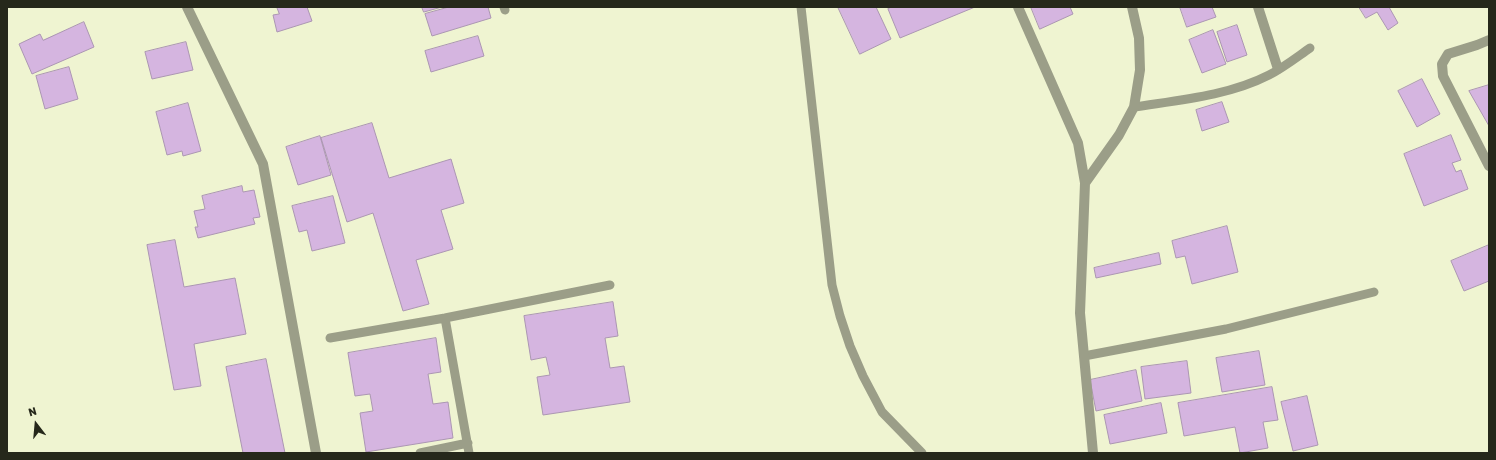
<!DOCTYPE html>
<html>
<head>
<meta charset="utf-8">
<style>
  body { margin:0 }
  #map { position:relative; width:1496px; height:460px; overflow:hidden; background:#eff4d1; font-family:Rubik,sans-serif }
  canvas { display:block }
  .frame { position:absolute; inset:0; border:8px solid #26281b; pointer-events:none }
  .north { position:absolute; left:16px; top:404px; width:40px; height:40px; -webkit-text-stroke:3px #eff4d1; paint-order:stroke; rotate:344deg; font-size:11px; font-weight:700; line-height:16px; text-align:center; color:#26281b }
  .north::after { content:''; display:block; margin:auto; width:14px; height:18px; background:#26281b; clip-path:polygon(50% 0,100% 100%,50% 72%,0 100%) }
</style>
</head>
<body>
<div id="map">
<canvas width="1496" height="460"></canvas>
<div class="frame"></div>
<div class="north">N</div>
</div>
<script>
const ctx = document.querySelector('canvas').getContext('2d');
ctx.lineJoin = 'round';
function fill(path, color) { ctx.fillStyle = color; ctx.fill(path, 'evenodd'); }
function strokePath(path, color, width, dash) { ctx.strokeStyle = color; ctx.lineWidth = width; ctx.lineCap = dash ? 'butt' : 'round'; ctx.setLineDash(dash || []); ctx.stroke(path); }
const building = new Path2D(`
  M277,7h30l5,14 -35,11 -4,-17 6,-1z
  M422,7h20l-18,5z
  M449,7h39l3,11 -59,18 -7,-22z
  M838,7h38l15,32 -31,15z
  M892,7h83l-75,31 -12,-29z
  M1031,7h39l3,7 -33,15z
  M1180,7h32l4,10 -29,10z
  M1359,7h30l9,16 -10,7 -11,-18 -11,6z
  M84,22l10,25 -62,27 -13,-30 21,-10 3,6z
  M1237,25l10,30 -20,7 -10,-30z
  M1213,30l13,34 -24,9 -13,-33z
  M478,36l6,20 -53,16 -6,-21z
  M186,42l7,28 -41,9 -7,-27z
  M69,67l9,32 -33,10 -9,-33z
  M1422,79l18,35 -23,13 -19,-36z
  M1489,85v41l-20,-35z
  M1222,102l7,20 -27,9 -6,-21z
  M188,103l13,48 -18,5 -1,-5 -15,4 -11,-43z
  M372,123l17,55 62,-19 13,44 -23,7 12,39 -37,11 13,44 -26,7 -30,-98 -26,9 -26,-84z
  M1451,135l10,25 -9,3 4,9 5,-2 7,19 -44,17 -20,-52z
  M320,136l11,39 -33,10 -12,-38z
  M242,186l1,6 11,-2 6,27 -7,1 2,6 -57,14 -3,-11h3l-4,-16 11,-2 -3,-13z
  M333,196l12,47 -33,8 -5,-21 -8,2 -7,-26z
  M1227,226l11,46 -46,12 -7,-28 -9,2 -4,-17z
  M175,240l9,47 51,-9 11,56 -52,10 7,42 -27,4 -27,-145z
  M1489,245v36l-25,10 -13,-30z
  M1159,253l2,11 -65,14 -2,-10z
  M613,302l5,34 -13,2 5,30 14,-2 6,36 -87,13 -6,-38 13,-2 -4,-18 -15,3 -7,-44z
  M436,338l5,34 -13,2 5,30 15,-2 5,36 -87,14 -6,-39 13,-2 -3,-17 -15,2 -7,-43z
  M1259,351l6,34 -43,7 -6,-34z
  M266,359l19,94h-42l-17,-86z
  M1187,361l4,32 -46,6 -4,-32z
  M1136,370l6,31 -46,10 -6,-31z
  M1272,387l6,33 -15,2 5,26 -28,5 -5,-26 -51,9 -6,-33z
  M1307,396l11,49 -25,6 -12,-49z
  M1161,403l6,30 -57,11 -6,-29z`);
const lane = new Path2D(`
  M504,7l1,3
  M801,7l31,278 8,31 10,30 13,30 19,36 40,41
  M1134,107c45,-7 94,-11 135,-32 14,-7 28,-18 41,-27
  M445,318l24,135
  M330,338l115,-20 165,-33
  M1084,356l142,-27 148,-37
  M420,453l48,-10`);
const street = new Path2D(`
  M187,7l76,157 53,289
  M1018,7l60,136 7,40 -5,130 13,140
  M1258,7l20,62
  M1489,40l-12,5 -29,9 -6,10 1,12 46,90
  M1085,183l34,-48 15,-28 6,-37 -1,-32 -7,-31`);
fill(building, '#d5b5e0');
strokePath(building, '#ab96b2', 1);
strokePath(lane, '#9b9e88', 9);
strokePath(street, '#9b9e88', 10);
</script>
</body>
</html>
